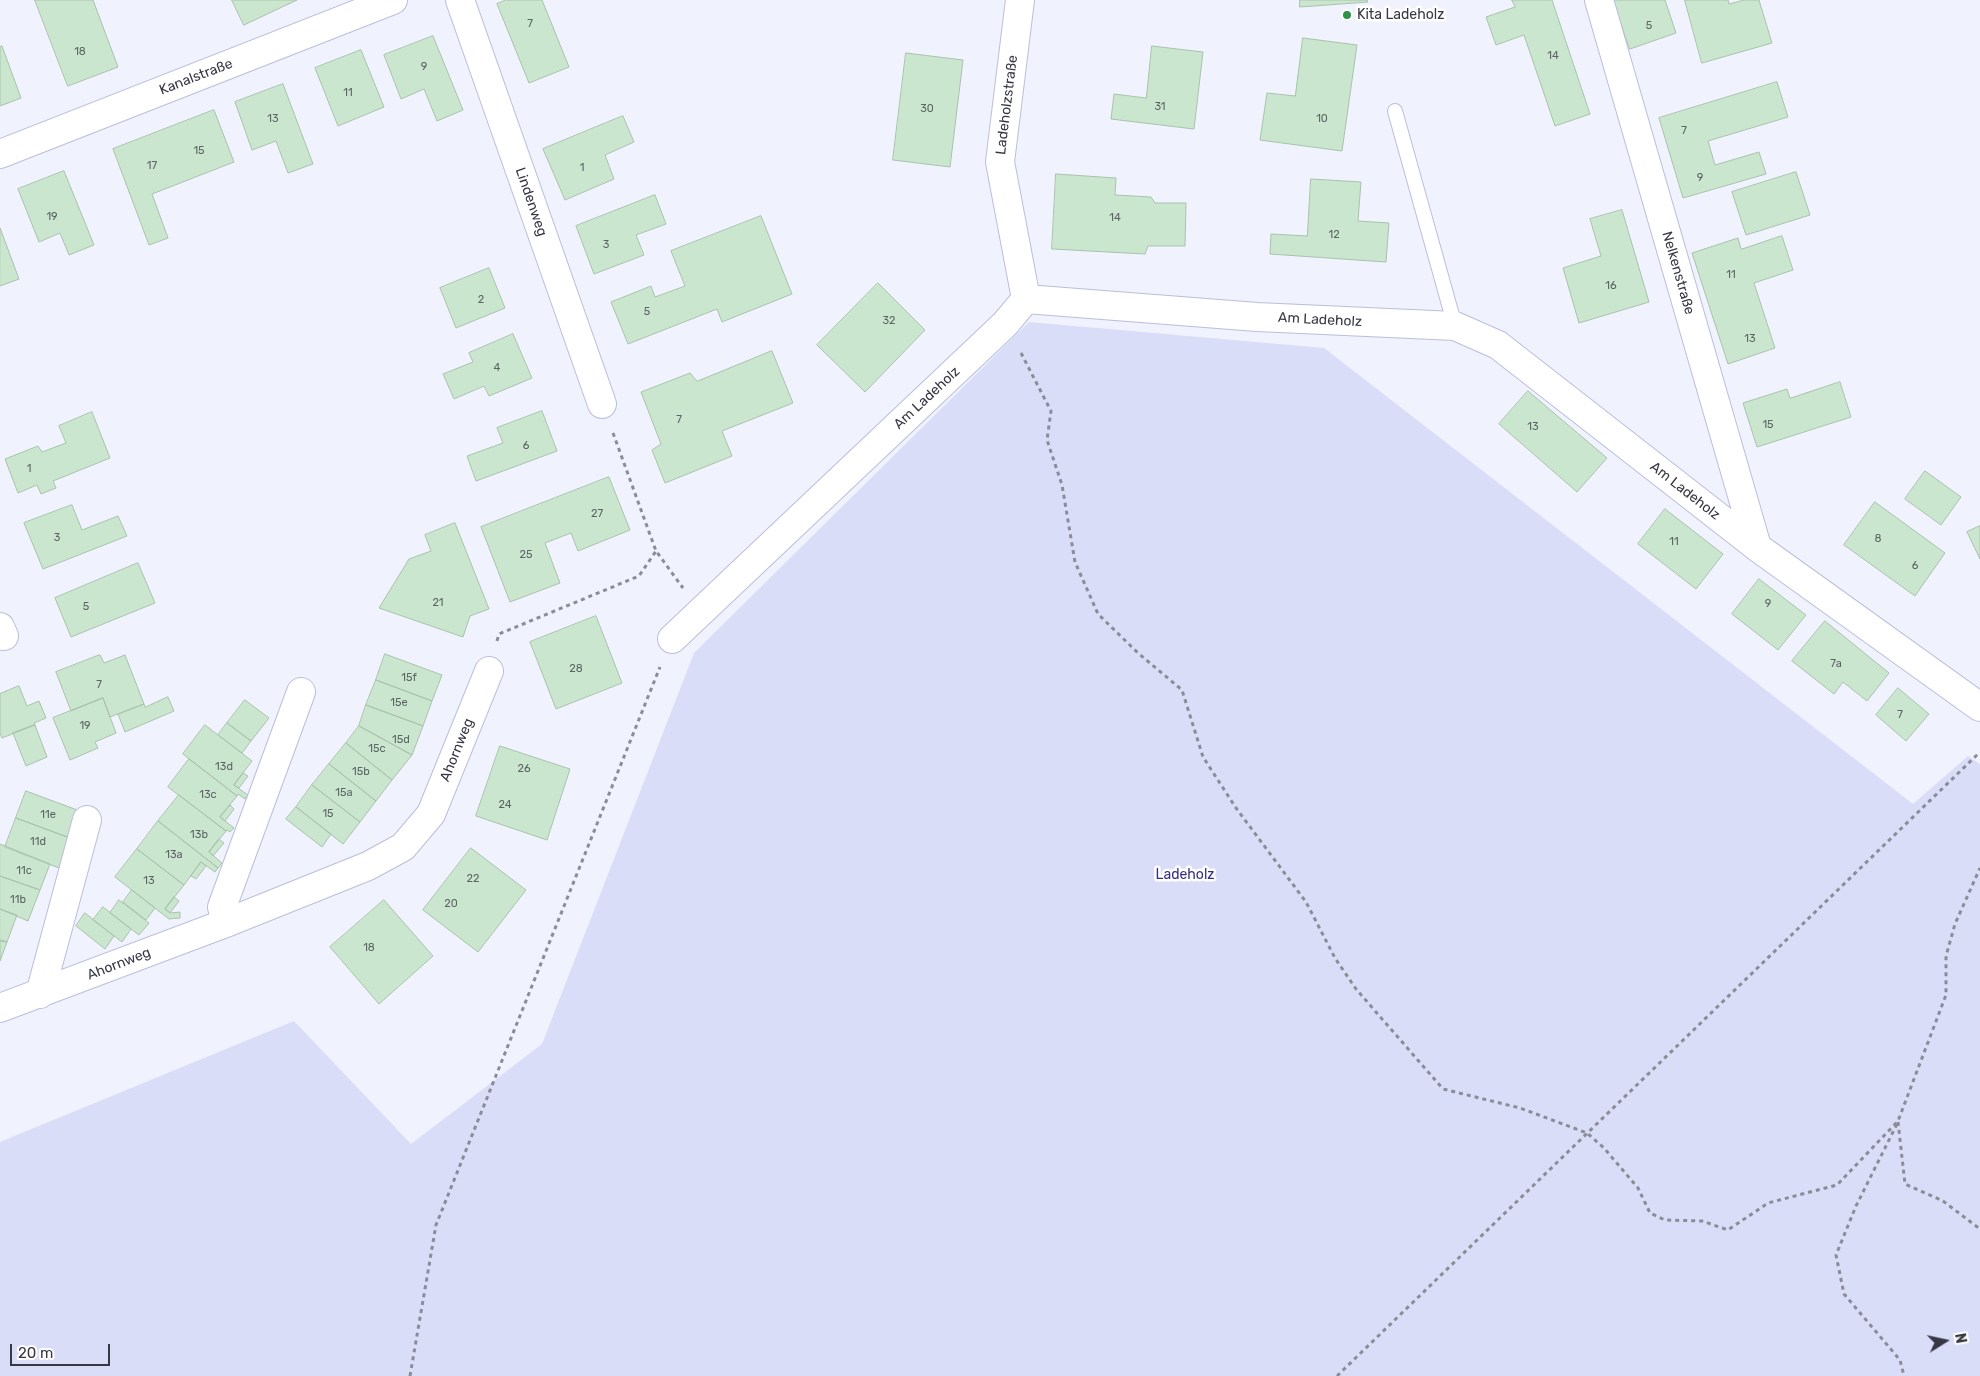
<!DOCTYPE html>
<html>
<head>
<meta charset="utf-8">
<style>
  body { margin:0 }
  #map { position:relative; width:1980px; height:1376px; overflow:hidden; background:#f0f2fe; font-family:Rubik,sans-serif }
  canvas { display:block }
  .north { position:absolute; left:1920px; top:1316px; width:50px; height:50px; -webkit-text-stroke:4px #fff; paint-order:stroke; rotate:80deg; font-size:14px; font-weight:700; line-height:20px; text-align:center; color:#373844 }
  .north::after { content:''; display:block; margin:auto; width:18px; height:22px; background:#373844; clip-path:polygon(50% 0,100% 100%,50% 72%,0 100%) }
  .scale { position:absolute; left:10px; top:1344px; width:100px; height:22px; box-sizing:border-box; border:2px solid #373844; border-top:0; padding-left:6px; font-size:15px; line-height:18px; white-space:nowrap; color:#373844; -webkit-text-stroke:4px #fff; paint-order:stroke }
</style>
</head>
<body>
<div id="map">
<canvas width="1980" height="1376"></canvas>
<div class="north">N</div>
<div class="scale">20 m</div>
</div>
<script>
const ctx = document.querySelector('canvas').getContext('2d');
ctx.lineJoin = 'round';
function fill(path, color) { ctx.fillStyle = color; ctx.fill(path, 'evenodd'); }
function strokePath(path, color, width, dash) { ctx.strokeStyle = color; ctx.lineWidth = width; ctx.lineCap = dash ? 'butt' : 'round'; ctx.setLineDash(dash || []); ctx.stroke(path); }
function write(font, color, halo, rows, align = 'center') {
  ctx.font = font + ' Rubik,sans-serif'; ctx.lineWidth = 5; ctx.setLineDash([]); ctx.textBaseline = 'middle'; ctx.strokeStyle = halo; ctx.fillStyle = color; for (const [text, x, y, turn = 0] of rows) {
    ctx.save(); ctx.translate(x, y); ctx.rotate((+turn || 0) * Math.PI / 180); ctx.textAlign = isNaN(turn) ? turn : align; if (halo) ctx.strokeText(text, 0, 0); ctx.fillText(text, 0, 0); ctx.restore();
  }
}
const green = new Path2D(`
  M1029,322l295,26 589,456 55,-48 12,8v612h-1980v-234l294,-121 117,123 131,-100 152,-391z`);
const building = new Path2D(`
  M35,0h58l25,67 -50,19z
  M232,0h65l-53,25z
  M506,0h36l27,67 -40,16 -32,-79z
  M1300,0h67l1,2 -68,5z
  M1512,0h40l38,114 -35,12 -31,-91 -28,10 -10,-28 29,-10z
  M1613,0h52l11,33 -46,16z
  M1685,0h43l1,4 15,-4h15l13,43 -70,20z
  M433,36l30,74 -26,11 -13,-32 -23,10 -17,-44z
  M1303,38l54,7 -15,106 -82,-11 7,-47 28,3z
  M2,46l19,52 -21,8v-59z
  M1152,46l51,6 -9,77 -83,-10 3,-25 32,4z
  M361,50l23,57 -46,19 -23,-58z
  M906,53l57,7 -13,107 -57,-7z
  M1777,82l11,35 -80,24 7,24 44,-13 7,22 -83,24 -24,-80z
  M283,84l30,80 -25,9 -12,-32 -24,9 -17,-48z
  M214,110l20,52 -82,32 16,44 -19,7 -36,-96z
  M623,116l11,26 -29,13 9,24 -49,21 -22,-51z
  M64,171l30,74 -25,10 -9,-22 -21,9 -21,-53z
  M1796,172l14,43 -64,20 -14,-43z
  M1056,174l60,4 -1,17 36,2 4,6h31l-1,43h-37l-3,8 -93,-5z
  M1311,179l50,3 -3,39 31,2 -3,39 -116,-8 1,-20 36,2z
  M655,195l11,29 -30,11 8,20 -50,19 -18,-48z
  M1622,210l27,92 -70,21 -16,-55 38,-12 -11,-37z
  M761,216l31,78 -70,28 -5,-13 -89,35 -17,-42 40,-16 4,11 30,-11 -14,-35z
  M0,228l19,51 -19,7z
  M1782,236l11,34 -39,13 21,65 -47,16 -36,-111 46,-15 3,11z
  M489,268l16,40 -49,20 -16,-40z
  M878,283l47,47 -60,62 -48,-47z
  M513,334l19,44 -43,18 -5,-10 -30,13 -11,-25 30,-12 -4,-9z
  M772,351l21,52 -71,28 10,25 -67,27 -13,-33 9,-6 -20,-52 49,-19 7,8z
  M1840,382l11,35 -94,30 -14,-44 44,-14 3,9z
  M1528,391l79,67 -30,34 -78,-68z
  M542,411l15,40 -81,30 -9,-25 36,-13 -6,-15z
  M92,412l18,46 -57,23 3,7 -15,6 -4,-9 -19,8 -13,-34 33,-13 4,6 24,-9 -7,-17z
  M1925,471l36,26 -20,28 -36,-26z
  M609,477l21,53 -52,21 -7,-18 -26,10 15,40 -50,19 -29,-75z
  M1875,502l70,51 -30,43 -71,-51z
  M72,505l10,25 36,-14 9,20 -84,33 -19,-46z
  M1665,509l58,45 -27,35 -58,-45z
  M455,523l34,86 -19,7 -7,21 -84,-29 30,-49 22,-8 -6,-16z
  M1980,526v33l-13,-27z
  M138,563l17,40 -84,34 -16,-39z
  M1759,579l47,36 -28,35 -46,-36z
  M596,616l26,67 -66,26 -26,-67z
  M1825,621l64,52 -22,28 -24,-19 -9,12 -42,-33z
  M385,654l57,21 -10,26 -56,-21z
  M100,655l4,8 21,-8 19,49 -34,13 -7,-19 -32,13 -15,-39z
  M376,680l56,21 -9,25 -57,-21z
  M19,686l8,20 12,-5 7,17 -12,5 1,2 -33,13 -2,-5v-39z
  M1898,688l31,26 -23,27 -30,-26z
  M168,697l6,14 -49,21 -7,-18 26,-10 1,3z
  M103,698l13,35 -21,9 3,6 -28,12 -17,-42z
  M245,700l24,18 -18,23 -24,-18z
  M366,705l57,21 -11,29 -53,-29z
  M227,723l24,18 -9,12 -24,-18z
  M35,725l12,32 -21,9 -13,-33z
  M205,725l47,36 -18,24 14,10 -3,4 -7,-5 -1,2 -54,-42z
  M359,726l53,29 -20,25 -46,-37z
  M346,743l46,37 -16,21 -47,-37z
  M500,746l70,23 -23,71 -71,-24z
  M189,759l48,37 -17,21 14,11 -4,4 -3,-2 -1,1 -58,-44z
  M329,764l47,37 -16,21 -48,-37z
  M243,773l5,3 -9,12 -5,-3z
  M312,785l48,37 -17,22 -47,-37z
  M26,791l54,20 -10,27 -54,-20z
  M179,795l47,36 -17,21 13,11 -4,5 -60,-47z
  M230,805l4,4 -9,12 -5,-4z
  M296,807l35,27 -9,13 -36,-28z
  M16,818l54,20 -11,30 -54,-21z
  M158,821l60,47 -3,4 -14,-10 -17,23 -47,-36z
  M219,839l5,4 -11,13 -4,-4z
  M0,844l50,20 -10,26 -40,-14z
  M471,848l55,42 -48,62 -55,-42z
  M137,849l47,36 -19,24 6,4 9,-1v6l-11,1 -54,-42z
  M201,862l5,4 -10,13 -5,-3z
  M0,876l40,14 -12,31 -28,-12z
  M132,890l23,18 -9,12 -23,-18z
  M174,897l5,4 -9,12 -5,-4z
  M119,900l30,23 -10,12 -29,-22z
  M384,900l49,56 -54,48 -49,-57z
  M103,907l28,22 -9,13 -29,-22z
  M0,909l17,6 -10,27 -7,-1z
  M85,913l29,23 -9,13 -29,-23z
  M2,940l5,2 -7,19v-20z`);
const path = new Path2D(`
  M1021,353l30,58 -4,29 15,45 13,77 23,52 40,39 44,37 21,67 33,51 70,94 29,56 21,31 87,100 77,19 67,25 17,15 34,40 12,25 15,7 37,1 26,9 40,-27 69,-18 61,-64 48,-126v-39l9,-32 25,-56
  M613,433l43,118 27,37
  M497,641l2,-7 140,-58 17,-25
  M1898,1122l7,62 38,17 37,28
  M1897,1124l-41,82 -20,49 8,39 56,66 4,16
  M410,1376l26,-151 224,-558
  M1337,1376l643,-624`);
const service = new Path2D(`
  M1395,111l60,215`);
const minor = new Path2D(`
  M460,0l142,404
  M1020,0l-20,162 26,137
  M1599,0l158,547
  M0,154l393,-154
  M0,627l4,9
  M672,639l333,-315 21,-25 231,18 198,9 43,19 259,202 223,160
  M226,923l-4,-16 79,-215
  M40,994l47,-174
  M0,1008l226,-85 142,-57 35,-19 28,-33 58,-143`);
const markers = [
  [1347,15,5,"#2e9247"]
];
const numberNames = [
  ["7",530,24],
  ["5",1649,26],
  ["18",80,52],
  ["14",1553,56],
  ["9",424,67],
  ["11",348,93],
  ["31",1160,107],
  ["30",927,109],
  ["13",273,119],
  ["10",1322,119],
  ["7",1684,131],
  ["15",199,151],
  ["17",152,166],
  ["1",582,168],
  ["9",1700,178],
  ["19",52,217],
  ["14",1115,218],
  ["12",1334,235],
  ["3",606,245],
  ["11",1731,275],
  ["16",1611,286],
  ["2",481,300],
  ["5",647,312],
  ["32",889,321],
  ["13",1750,339],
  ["4",497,368],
  ["7",679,420],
  ["15",1768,425],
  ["13",1533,427],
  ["6",526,446],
  ["1",29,469],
  ["27",597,514],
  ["3",57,538],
  ["8",1878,539],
  ["11",1674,542],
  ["25",526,555],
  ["6",1915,566],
  ["21",438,603],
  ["9",1768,604],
  ["5",86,607],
  ["7a",1836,664],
  ["28",576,669],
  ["15f",409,678],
  ["7",99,685],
  ["15e",399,703],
  ["7",1900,715],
  ["19",85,726],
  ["15d",401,740],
  ["15c",377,749],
  ["13d",224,767],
  ["26",524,769],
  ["15b",361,772],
  ["15a",344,793],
  ["13c",208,795],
  ["24",505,805],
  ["15",328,814],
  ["11e",48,815],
  ["13b",199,835],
  ["11d",38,842],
  ["13a",174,855],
  ["11c",24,871],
  ["22",473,879],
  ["13",149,881],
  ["11b",18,900],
  ["20",451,904],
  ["18",369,948]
];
const poiNames = [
  ["Kita Ladeholz",1357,15]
];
const streetNames = [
  ["Kanalstraße",196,77,-21],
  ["Ladeholzstraße",1007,105,-83],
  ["Lindenweg",531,202,71],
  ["Nelkenstraße",1678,273,74],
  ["Am Ladeholz",1320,320,3],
  ["Am Ladeholz",927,398,-43],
  ["Am Ladeholz",1685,491,38],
  ["Ahornweg",457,750,-68],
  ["Ahornweg",119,964,-21]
];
const parkNames = [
  ["Ladeholz",1185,875]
];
fill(green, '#daddf8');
fill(building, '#cbe6ce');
strokePath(building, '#a9c2ac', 1);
strokePath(service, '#babedc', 16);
strokePath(minor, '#babedc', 30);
strokePath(path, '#8a8c98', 3, [4, 4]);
strokePath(service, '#fff', 14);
strokePath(minor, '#fff', 28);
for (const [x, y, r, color] of markers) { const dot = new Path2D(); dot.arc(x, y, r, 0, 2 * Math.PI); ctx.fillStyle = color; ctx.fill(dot); strokePath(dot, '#fff', 2); }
write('11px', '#5c6466', null, numberNames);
write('14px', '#373844', '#fff', poiNames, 'left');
write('14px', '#373844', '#fff', streetNames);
write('14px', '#343080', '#fff', parkNames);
</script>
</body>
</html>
